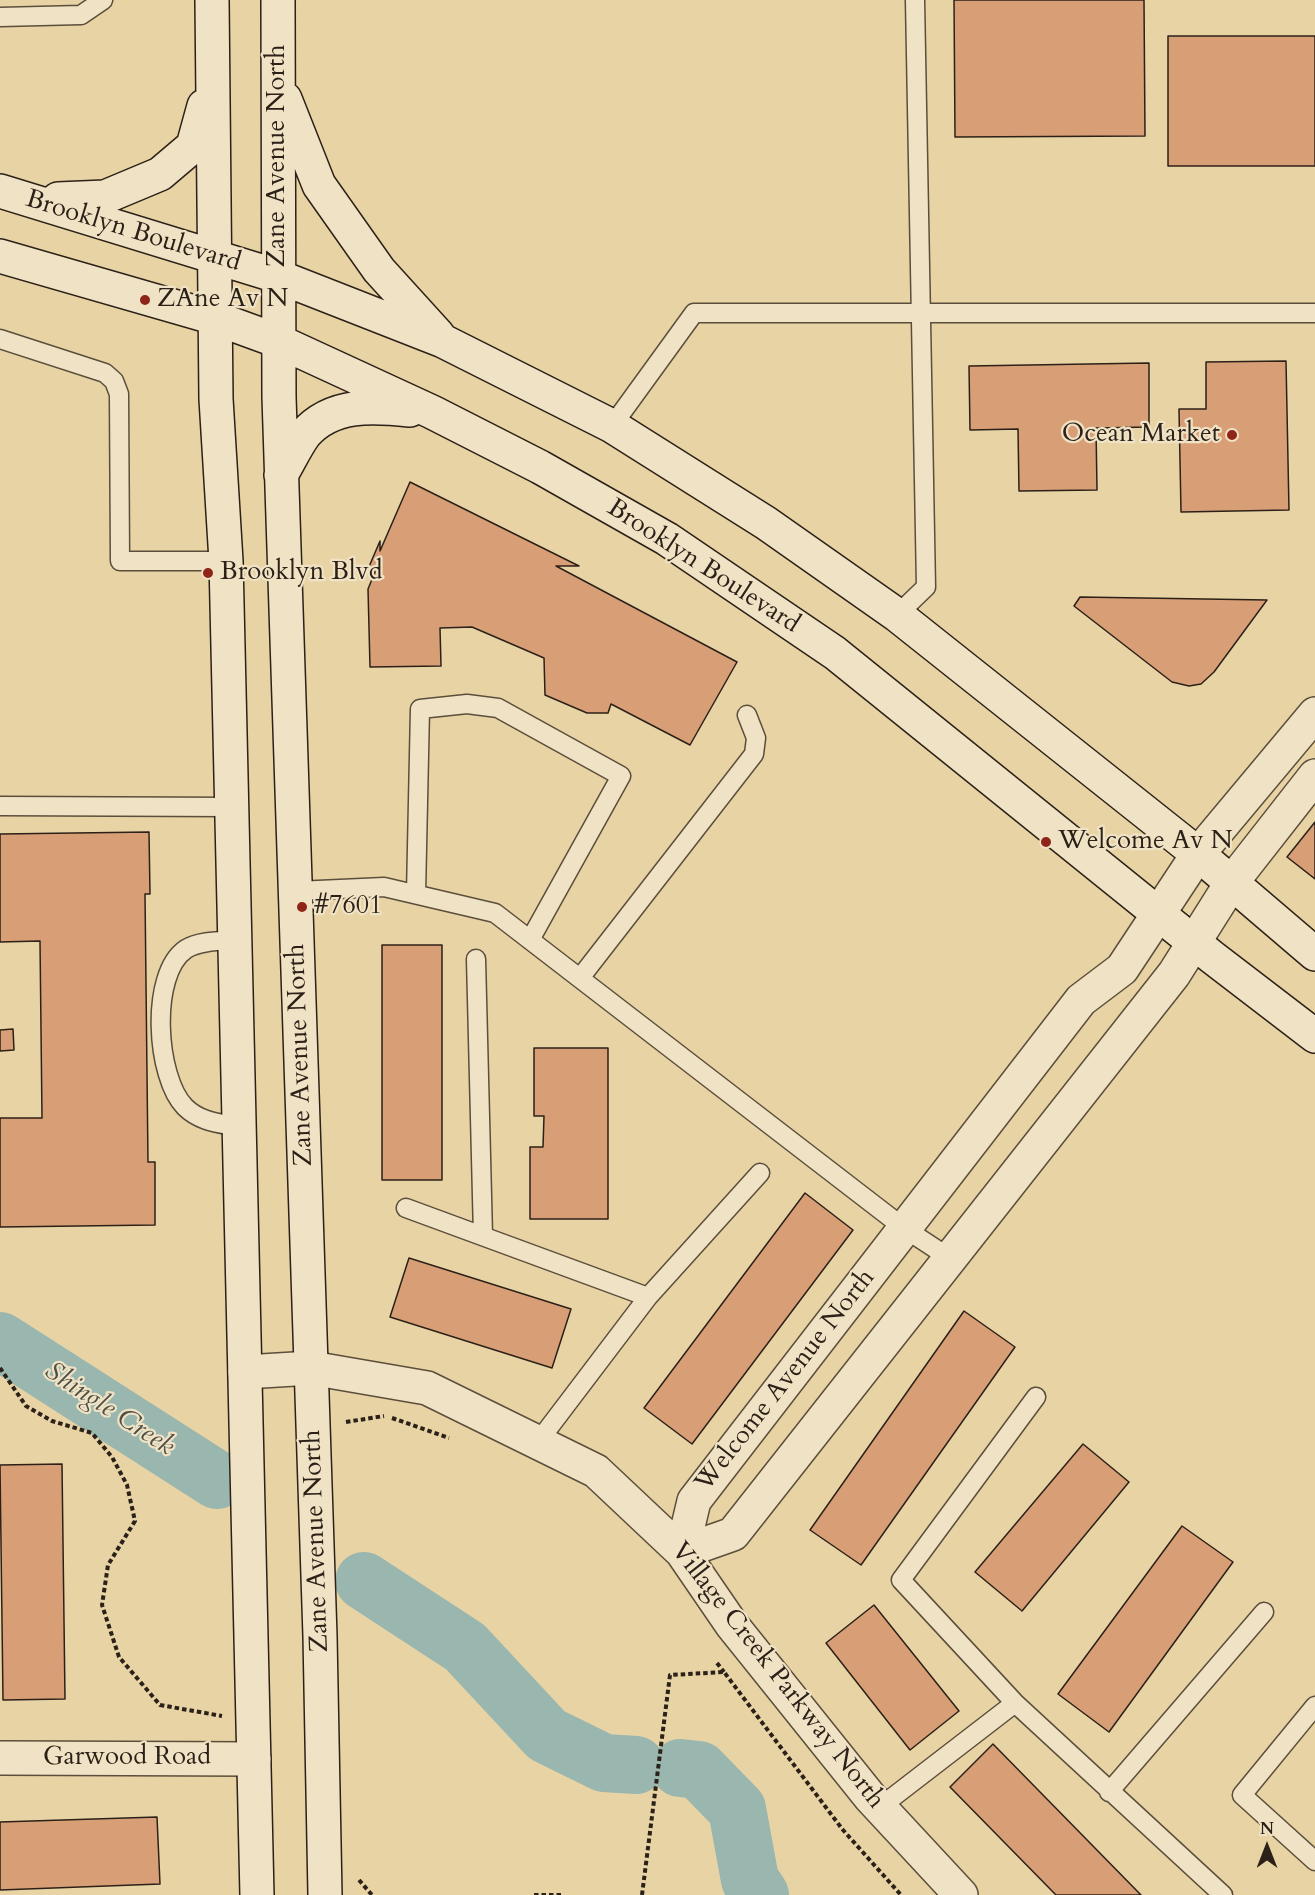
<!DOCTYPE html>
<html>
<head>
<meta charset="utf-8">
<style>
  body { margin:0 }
  #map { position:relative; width:1315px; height:1895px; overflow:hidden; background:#e8d3a5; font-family:Cardo,serif }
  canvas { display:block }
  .north { position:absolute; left:1237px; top:1817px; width:60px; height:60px; -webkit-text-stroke:4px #f0e2c4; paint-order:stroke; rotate:0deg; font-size:16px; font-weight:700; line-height:24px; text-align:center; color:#2c2118 }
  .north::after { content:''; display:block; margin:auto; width:21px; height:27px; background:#2c2118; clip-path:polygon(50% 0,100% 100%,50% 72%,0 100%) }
</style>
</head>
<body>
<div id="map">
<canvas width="1315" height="1895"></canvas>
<div class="north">N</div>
</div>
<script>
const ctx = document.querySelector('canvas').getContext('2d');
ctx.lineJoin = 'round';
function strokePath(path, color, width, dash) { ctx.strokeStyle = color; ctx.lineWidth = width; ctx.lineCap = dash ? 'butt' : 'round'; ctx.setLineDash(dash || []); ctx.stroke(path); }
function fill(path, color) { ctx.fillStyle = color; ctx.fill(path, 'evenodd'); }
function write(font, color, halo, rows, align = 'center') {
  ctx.font = font + ' Cardo,serif'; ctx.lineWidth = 4.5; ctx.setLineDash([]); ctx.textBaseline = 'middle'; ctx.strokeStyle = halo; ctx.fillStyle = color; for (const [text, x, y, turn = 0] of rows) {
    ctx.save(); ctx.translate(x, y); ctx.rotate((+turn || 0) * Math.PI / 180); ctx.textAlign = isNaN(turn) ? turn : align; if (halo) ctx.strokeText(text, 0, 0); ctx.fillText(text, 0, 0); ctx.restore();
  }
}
const river = new Path2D(`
  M0,1341l217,139
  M364,1581l101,66 82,88 57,28 32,2
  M680,1768l19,2 38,39 13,71 10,15`);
const building = new Path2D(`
  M954,0h190l1,136 -190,1z
  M1168,36h147v130h-147z
  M1286,361l3,149 -108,2 -2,-103h27v-47z
  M1149,363v64l-53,1 1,62 -78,1 -1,-62 -48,1 -1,-64z
  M410,482l169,84h-23l181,96 -47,83 -79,-41 -3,9h-21l-42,-18 -1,-37 -72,-31 -32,1 1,38 -71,1 -2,-78 7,-17 -7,-3 12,-28v10z
  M1080,597l187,3 -53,72 -13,12 -12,2 -17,-4 -98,-76z
  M1315,822v57l-28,-22z
  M149,832l1,62h-5l3,268h7v63l-155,2v-109h42l-2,-177 -40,1v-108z
  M382,945h60v235h-60z
  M13,1029l1,21 -14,1v-21z
  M534,1048h74v171h-78v-72h13l1,-31h-10z
  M805,1193l48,37 -161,214 -48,-36z
  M409,1258l162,51 -19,59 -162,-51z
  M964,1311l51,36 -154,218 -51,-35z
  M1083,1444l46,38 -107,129 -47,-39z
  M62,1464l3,235 -62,1 -3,-235z
  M1182,1526l51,36 -124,170 -51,-38z
  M874,1605l85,106 -49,39 -84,-107z
  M993,1744l148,151h-85l-106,-108z
  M157,1817l3,67 -160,6v-68z`);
const path = new Path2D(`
  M0,1368l26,38 26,15 40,12 20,24 15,28 8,36 -27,44 -6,40 17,52 41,48 62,11
  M392,1418l57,20
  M346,1422l38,-6
  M717,1663l7,9
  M359,1880l13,15
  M534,1895h30
  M642,1895l28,-220 54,-3 119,158 58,65`);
const lane = new Path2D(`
  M0,17l81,-2 22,-15
  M0,339l105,34 9,8 5,13 1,167h106
  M612,426l82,-113h621
  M897,615l29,-28 -11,-587
  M0,806l232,1
  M296,891l88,-4 111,26 409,315 47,31
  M416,894l4,-185 47,-5 31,4 123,68 -91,164
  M235,940c-15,1 -36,1 -49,9 -37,25 -30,129 -1,158 15,15 34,16 54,20
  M476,959l7,277
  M580,978l174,-224 2,-16 -9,-23
  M406,1208l242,89
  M1036,1397l-135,183 114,123 208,192
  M538,1442l110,-145 112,-124
  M1315,1706l-73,89 73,66
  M1109,1792l155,-180
  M880,1807l135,-104`);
const street = new Path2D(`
  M245,1372l66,-4 116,20 169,83 86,81 50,73 138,172 91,98
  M682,1552l12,-51 387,-501 41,-31 76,-115 117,-140
  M682,1552l51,-18 441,-560 58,-92 83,-106
  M0,1758l254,1`);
const secondary = new Path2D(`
  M212,0l4,399 10,162 31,1334
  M278,0l1,397 41,1239 5,259
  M285,99l34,86 60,85 59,65
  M0,191l277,85 166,65 169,85 154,97 131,92 301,239 117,100
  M58,199l47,-2 55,-23 33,-28 11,-40
  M0,256l215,62 63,23 154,71 108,55 127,72 168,114 377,304 103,79
  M281,475c8,-13 15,-29 24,-41 27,-31 68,-28 105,-24`);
const markers = [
  [145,300,6,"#8f2418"],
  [1232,435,6,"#8f2418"],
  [208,573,6,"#8f2418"],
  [1046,842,6,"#8f2418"],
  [302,907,6,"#8f2418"]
];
const streetNames = [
  ["Zane Avenue North",278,156,-90],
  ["Brooklyn Boulevard",133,232,17],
  ["Brooklyn Boulevard",703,567,33],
  ["Zane Avenue North",301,1055,-92],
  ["Welcome Avenue North",786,1381,-52],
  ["Zane Avenue North",317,1541,-92],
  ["Village Creek Parkway North",777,1676,52],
  ["Garwood Road",127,1758]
];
const poiNames = [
  ["ZAne Av N",157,300],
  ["Ocean Market",1220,435,"right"],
  ["Brooklyn Blvd",220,573],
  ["Welcome Av N",1058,842],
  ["#7601",314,907]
];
const waterNames = [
  ["Shingle Creek",109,1410,33]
];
strokePath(river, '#99b6af', 58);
fill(building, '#d89f77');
strokePath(building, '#2c2118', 1.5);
strokePath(lane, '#5b4e3b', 21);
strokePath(street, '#5b4e3b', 36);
strokePath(secondary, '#2c2118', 36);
strokePath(path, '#2c2118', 4, [4.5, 3]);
strokePath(lane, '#f0e2c4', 18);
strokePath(street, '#f0e2c4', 33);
strokePath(secondary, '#f0e2c4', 33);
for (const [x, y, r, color] of markers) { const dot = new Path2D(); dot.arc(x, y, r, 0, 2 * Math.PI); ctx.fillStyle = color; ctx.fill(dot); strokePath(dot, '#f0e2c4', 2); }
write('26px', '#2c2118', '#f0e2c4', streetNames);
write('26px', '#2c2118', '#f0e2c4', poiNames, 'left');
write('italic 27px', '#4d4e45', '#f0e2c4', waterNames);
</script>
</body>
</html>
